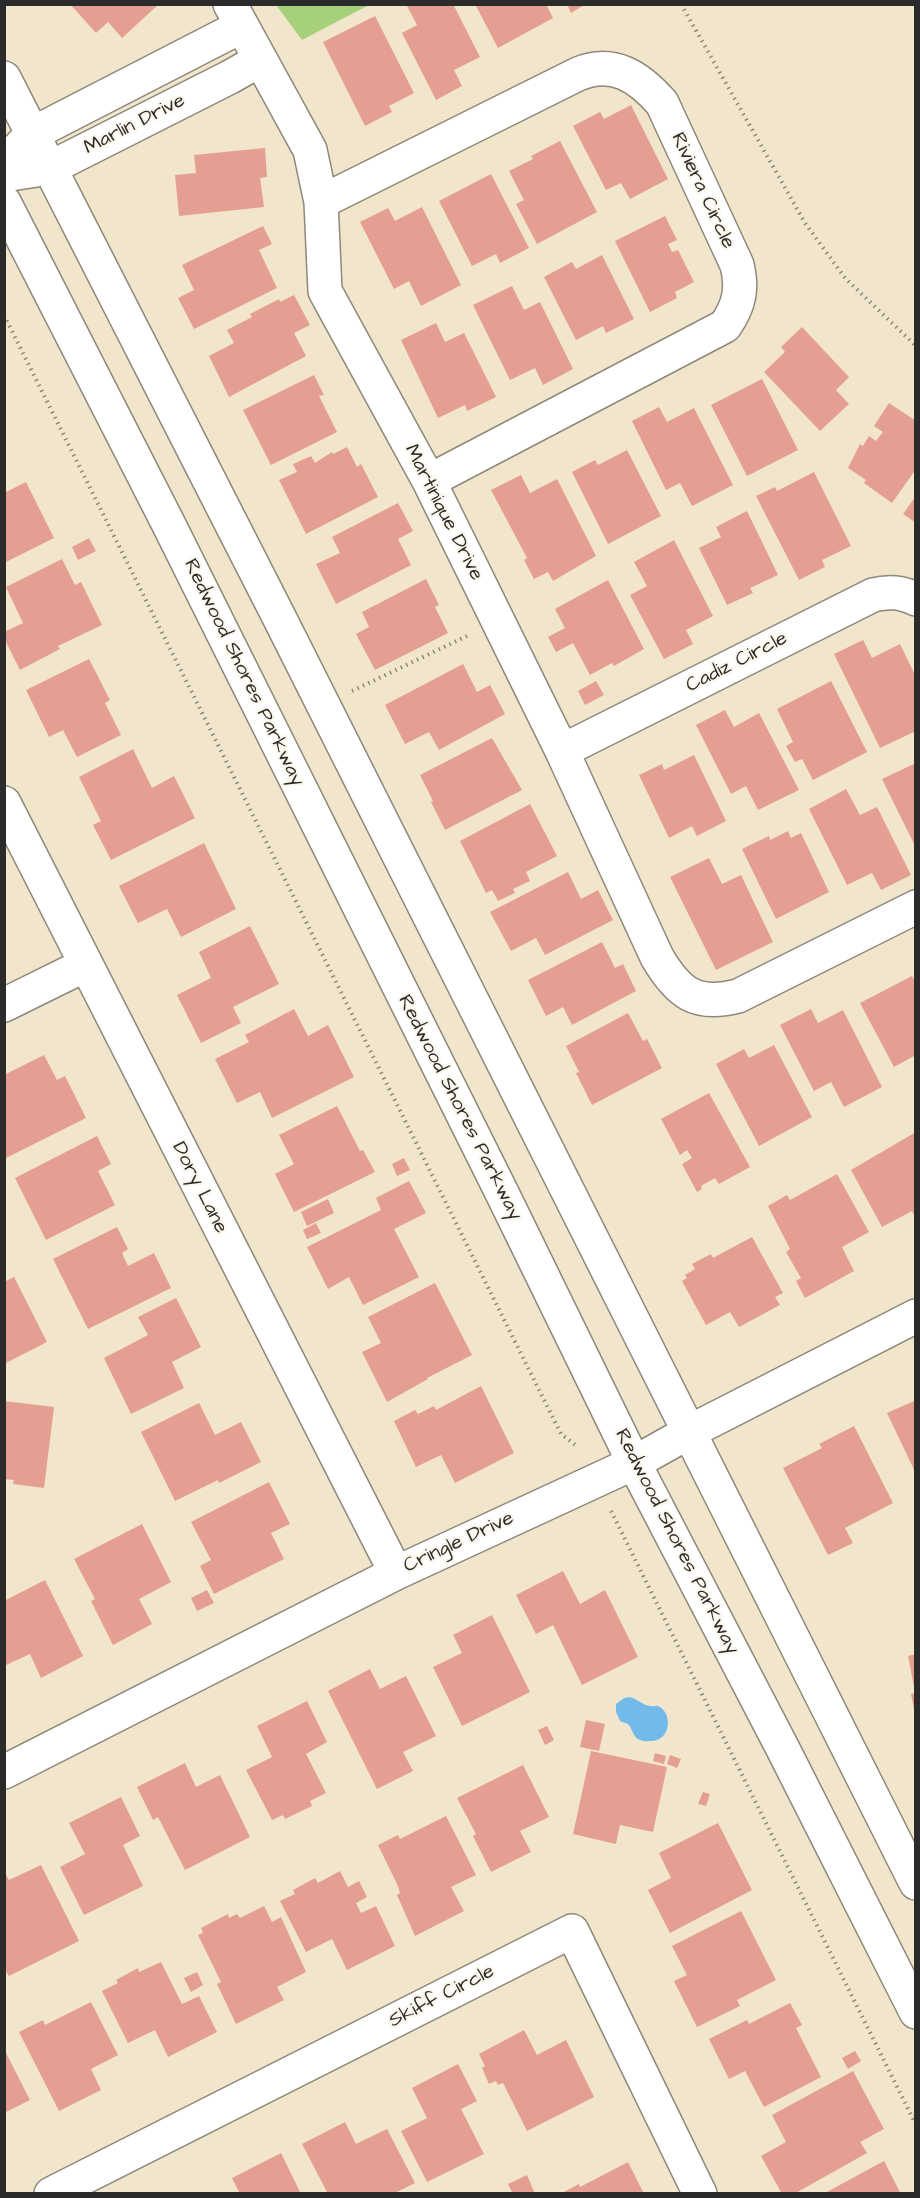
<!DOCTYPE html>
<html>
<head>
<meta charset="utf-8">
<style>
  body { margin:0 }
  #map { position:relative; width:920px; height:2198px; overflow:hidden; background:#f1e6cb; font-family:"Architects Daughter",sans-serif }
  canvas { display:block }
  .frame { position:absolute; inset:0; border:6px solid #2b2b2b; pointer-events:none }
</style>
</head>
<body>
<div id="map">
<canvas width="920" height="2198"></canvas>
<div class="frame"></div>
</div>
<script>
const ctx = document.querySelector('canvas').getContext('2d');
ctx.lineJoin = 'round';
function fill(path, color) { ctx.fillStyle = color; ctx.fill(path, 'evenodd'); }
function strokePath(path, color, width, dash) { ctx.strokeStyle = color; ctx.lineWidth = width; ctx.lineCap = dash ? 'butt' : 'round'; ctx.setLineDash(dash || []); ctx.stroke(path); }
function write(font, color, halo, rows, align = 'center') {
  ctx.font = font + ' "Architects Daughter",sans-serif'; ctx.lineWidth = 4.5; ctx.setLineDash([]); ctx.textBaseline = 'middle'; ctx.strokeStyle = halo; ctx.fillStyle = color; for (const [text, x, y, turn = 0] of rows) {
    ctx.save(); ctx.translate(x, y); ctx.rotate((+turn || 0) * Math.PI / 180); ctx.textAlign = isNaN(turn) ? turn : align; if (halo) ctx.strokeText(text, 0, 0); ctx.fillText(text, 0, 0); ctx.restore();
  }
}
const green = new Path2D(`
  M276,5h93l-67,35z`);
const water = new Path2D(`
  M630,1697c7,2 14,9 21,9 6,1 4,-2 9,1 12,7 11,33 -8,34 -5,0 -9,1 -14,-2 -5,-3 -6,-11 -10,-15l-8,-3 -4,-9v-8l8,-6z`);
const building = new Path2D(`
  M70,4h89l-37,34 -14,-16 -12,11z
  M406,4h47l27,53 -26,13 8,16 -26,14 -34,-67 15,-8z
  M475,4h71l7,14 -55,30z
  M567,4h19l-15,9z
  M375,16l39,77 -25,13 3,6 -27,14 -42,-84z
  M631,105l37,74 -38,20 -9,-16 -15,7 -33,-64 27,-14 4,7z
  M560,141l37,71 -60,32 -21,-40 8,-4 -15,-29 24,-12 -2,-3z
  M265,148l2,29 -7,1 4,29 -85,9 -4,-41 21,-2 -2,-18z
  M491,174l38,74 -29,15 -4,-9 -24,12 -33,-65z
  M422,207l39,78 -40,21 -12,-25 -15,8 -34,-67 28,-14 7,13z
  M665,216l12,24 -9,4 4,8 6,-2 16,32 -19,10 2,6 -27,14 -35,-71z
  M263,226l9,18 -13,6 18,38 -83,41 -16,-31 16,-8 -12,-25z
  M602,255l32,64 -28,14 -3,-7 -27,14 -32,-63 28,-15 4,7z
  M512,286l12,24 16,-8 33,67 -30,16 -8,-17 -25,12 -37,-75z
  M294,295l16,30 -16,8 12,23 -77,41 -20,-41 25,-13 -7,-13 25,-13 -2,-3 29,-15 1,3z
  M436,323l9,19 19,-9 32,64 -29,14 -2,-6 -27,13 -37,-78z
  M802,327l47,50 -13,13 13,14 -29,27 -56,-59 21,-20 -4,-5z
  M314,375l10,20 -5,1 18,36 -66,33 -28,-55z
  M762,379l36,71 -51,26 -36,-71z
  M889,403l27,18v48l-24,34 -28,-20 2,-3 -18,-12 12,-24 3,2 6,-10 7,5 7,-9 -9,-6z
  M659,407l8,15 27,-14 39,77 -41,21 -12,-23 -14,7 -34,-69z
  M347,447l10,20 4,-3 17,33 -72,37 -27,-54 18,-8 -4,-8 18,-8 4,7 17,-11 1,2z
  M627,450l34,66 -53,28 -36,-72 23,-12 3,5z
  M814,472l37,74 -29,14 3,7 -26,13 -43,-84 19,-9 2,4z
  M521,475l9,18 27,-14 39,77 -43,25 -5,-9 -14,7 -10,-19 3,-2 -36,-68z
  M26,482l28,56 -50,25v-70z
  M916,496v27l-13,-9z
  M398,503l15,28 -15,8 13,26 -75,39 -20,-40 24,-11 -8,-16z
  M747,511l31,64 -28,13 3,5 -26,12 -28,-57 22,-11 -5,-10z
  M89,538l7,13 -18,9 -6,-13z
  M674,540l39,76 -27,14 7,14 -29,15 -34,-64 17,-9 -13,-24z
  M62,559l13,26 6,-3 21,43 -44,21 2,3 -40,21 -16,-32v-6l19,-9 -17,-36z
  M426,579l13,26 -4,2 13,26 -73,37 -19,-36 13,-7 -7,-15z
  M608,580l36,69 -30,17 -2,-3 -22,12 -17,-32 -17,9 -8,-15 17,-9 -10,-19z
  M863,640l9,18 28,-14 16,33v54l-36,17 -46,-94z
  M89,659l21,41 -5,3 16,32 -44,22 -14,-27 -14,7 -23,-47z
  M463,664l14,28 13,-7 15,29 -66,36 -10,-18 -24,12 -20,-39z
  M596,681l8,14 -19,10 -7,-14z
  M831,681l36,71 -54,28 -11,-21 -7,3 -9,-16 7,-4 -16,-33z
  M725,710l9,17 25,-14 40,77 -41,20 -12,-24 -15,8 -35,-69z
  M492,738l30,52 -77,40 -14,-28 2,-1 -13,-26z
  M133,749l19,39 22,-12 21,42 -84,42 -18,-35 8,-4 -22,-44z
  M694,755l32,66 -29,15 -5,-10 -23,12 -30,-63 23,-11 2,6z
  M916,763v85l-34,-69z
  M846,789l14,26 17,-8 34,68 -30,15 -9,-17 -25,12 -38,-76z
  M530,804l27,52 -31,16 4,9 -17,8 2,4 -17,8 -6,-11 -6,3 -26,-52z
  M788,831l3,7 10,-5 28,59 -53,27 -34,-70 27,-13 1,4z
  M204,843l32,66 -55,28 -14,-28 -29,14 -19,-37z
  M709,858l13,26 19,-9 32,67 -57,28 -46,-93z
  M568,872l13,27 17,-9 15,30 -68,35 -9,-17 -25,13 -21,-39z
  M250,926l29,58 -46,23 8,16 -40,20 -24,-48 34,-17 -12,-26z
  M602,942l13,26 8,-4 13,27 -64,34 -9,-18 -17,9 -18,-36z
  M912,976l4,7v72l-22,12 -34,-64z
  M294,1009l14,27 20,-11 26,52 -82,41 -12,-26 -23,11 -22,-44 34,-17 -4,-7z
  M811,1009l7,14 25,-13 39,77 -38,20 -13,-25 -17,9 -34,-66z
  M628,1013l15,28 4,-2 15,29 -70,37 -16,-32 3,-1 -13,-26z
  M774,1045l38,72 -53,29 -43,-82 28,-15 5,9z
  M44,1055l13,25 8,-4 21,42 -80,40 -2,-83z
  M709,1093l41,74 -31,17 -4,-6 -14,8 1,3 -5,3 -15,-28 10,-6 -5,-8 -7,5 -19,-36z
  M337,1106l23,45 3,-1 12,22 -81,40 -19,-38 19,-10 -15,-29z
  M916,1132v86l-4,-7 -30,16 -31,-57z
  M97,1136l14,28 -13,7 17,34 -69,35 -31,-62z
  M404,1158l6,12 -13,6 -5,-12z
  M837,1174l32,58 -27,15 12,24 -49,27 -9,-17 5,-3 -15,-26 4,-3 -22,-43 19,-11 3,5z
  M409,1181l17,32 -32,16 25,48 -56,28 -14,-28 -21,12 -21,-42 74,-37 -5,-12z
  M328,1199l6,14 -27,13 -6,-14z
  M316,1223l5,10 -14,6 -4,-9z
  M117,1227l11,22 -6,4 6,13 26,-13 17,35 -83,41 -35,-70z
  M752,1237l31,56 -8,4 5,8 -41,22 -9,-15 -24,13 -24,-44 5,-3 -2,-3 10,-6 -3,-5 19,-10 2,4z
  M14,1277l33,65 -43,22v-82z
  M435,1283l37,72 -45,23 1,1 -41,23 -25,-50 19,-9 -13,-26z
  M176,1298l25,49 -29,15 12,26 -53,26 -27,-56 44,-23 -10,-18z
  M481,1386l33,67 -59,30 -14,-28 -25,12 -22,-46 21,-11 3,4 16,-8 2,4z
  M916,1400v74l-29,-61z
  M4,1401l50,6 -10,81 -31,-4 1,-4 -10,-1z
  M199,1403l16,32 26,-13 20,40 -42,21 -1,-3 -43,21 -34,-69z
  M854,1426l39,77 -48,25 8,15 -25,12 -45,-87 39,-20 -3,-4z
  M269,1482l21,42 -19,9 13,26 -70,35 -14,-28 11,-6 -20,-38z
  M142,1524l29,58 -32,17 13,25 -39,21 -22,-44 4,-2 -21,-40z
  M563,1571l17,33 25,-14 33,67 -56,28 -29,-60 -17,9 -20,-39z
  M45,1580l38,76 -42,22 -11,-24 -26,12v-65z
  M207,1590l7,13 -17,8 -6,-13z
  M492,1615l38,77 -68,34 -29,-59 29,-14 -9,-18z
  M916,1654v33h-2l-6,-31z
  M370,1669l10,20 26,-13 30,60 -33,16 10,19 -36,18 -49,-98z
  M916,1693v16h-2l-3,-15z
  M307,1701l20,41 -21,12 20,39 -16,8 2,5 -27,13 -2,-4 -11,5 -26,-50 26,-13 -15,-31z
  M586,1720l19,4 -6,27 -19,-4z
  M547,1726l7,14 -9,5 -7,-15z
  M591,1751l76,16 -14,65 -33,-7 -4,19 -43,-10z
  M655,1753l11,3 -2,8 -11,-3z
  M670,1755l11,4 -4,9 -10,-4z
  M185,1763l11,24 24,-12 30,62 -65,33 -27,-53 -5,3 -16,-33z
  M523,1765l26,52 -29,14 11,21 -40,20 -18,-36 3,-2 -19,-36z
  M703,1792l7,2 -4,12 -8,-2z
  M121,1797l19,39 -17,9 20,41 -59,29 -24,-48 25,-13 -16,-31z
  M446,1816l30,59 -25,12 13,24 -49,25 -18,-41 3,-2 -3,-9 -19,-39 20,-10 2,4z
  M718,1823l34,67 -82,43 -22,-43 23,-12 -12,-25z
  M41,1865l38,76 -70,35 -5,-8v-97l5,9z
  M340,1871l8,16 11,-6 8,16 -11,6 5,10 15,-7 19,40 -48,24 -15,-31 -26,13 -26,-51 15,-7 -2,-4 22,-12 3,5z
  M264,1906l8,16 9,-5 25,55 -29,15 7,13 -48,24 -19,-40 4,-2 -23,-47 5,-2 -2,-5 27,-14 1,4 8,-4 3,4z
  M741,1911l35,69 -39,20 3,6 -43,21 -23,-46 13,-6 -15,-29z
  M161,1962l21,42 17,-8 18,36 -49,25 -13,-27 -27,13 -26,-52 16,-8 -2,-3 22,-12 1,4z
  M197,1972l6,13 -12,7 -7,-14z
  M91,2002l27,53 -27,14 10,21 -42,21 -40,-79 24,-12 2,5z
  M790,2003l12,22 -6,3 25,49 -57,30 -19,-36 -16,8 -20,-40 38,-19 2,4z
  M524,2030l13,25 29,-15 28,57 -67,34 -24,-48 -5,2 -2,-4 -7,3 -7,-16 3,-2 -6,-12z
  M4,2049l26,51 -26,13z
  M855,2051l6,10 -13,8 -6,-11z
  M458,2064l19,37 -16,8 23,45 -57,28 -26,-51 26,-13 -15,-30z
  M853,2071l31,58 -24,13 7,11 -73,41h-12l-21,-38 25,-14 -14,-27z
  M345,2122l11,22 31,-15 28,54 -22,11h-65l-26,-50z
  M281,2153l20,41h-61l-8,-16z
  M884,2161l17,33h-78z
  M628,2162l16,32h-84l19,-10 1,3z
  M527,2175l8,19h-22l-5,-10z`);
const path = new Path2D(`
  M681,4l124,219 40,55 71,68
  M4,315l557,1119 17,13
  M352,691l117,-56
  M611,1511l305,614`);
const minor = new Path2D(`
  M230,4l80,146 11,52 4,89 104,190 133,270 95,206c21,36 39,50 81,39l178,-89
  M4,163l28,-29 210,-108
  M4,175l46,-7 180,-91 30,-17
  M321,202l257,-128c35,-15 61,3 84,29l75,162c6,24 2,41 -12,61l-296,155
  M562,751l311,-156c16,-4 28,-3 43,4
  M4,803l392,770
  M4,1005l81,-40
  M4,1772l392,-199 238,-110 55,-31 227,-116
  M51,2194l521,-263 128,263`);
const secondary = new Path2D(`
  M4,78l275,539 637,1266
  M4,202l164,321 334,670 132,270 149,286 133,263`);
const streetNames = [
  ["Marlin Drive",135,125,-27],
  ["Riviera Circle",702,191,65],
  ["Martinique Drive",443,513,63],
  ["Cadiz Circle",737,663,-27],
  ["Redwood Shores Parkway",243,673,64],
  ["Redwood Shores Parkway",459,1108,63],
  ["Dory Lane",199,1188,63],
  ["Redwood Shores Parkway",676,1542,63],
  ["Cringle Drive",459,1543,-25],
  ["Skiff Circle",442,1997,-27]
];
fill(green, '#a7d07b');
fill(water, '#71bae9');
fill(building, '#e59e92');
strokePath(minor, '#8e887b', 36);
strokePath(secondary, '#8e887b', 36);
strokePath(path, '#8e887b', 4, [1.5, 4.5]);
strokePath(minor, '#fff', 33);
strokePath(secondary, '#fff', 33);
write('20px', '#2b2b2b', '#fbf7ec', streetNames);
</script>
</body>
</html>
